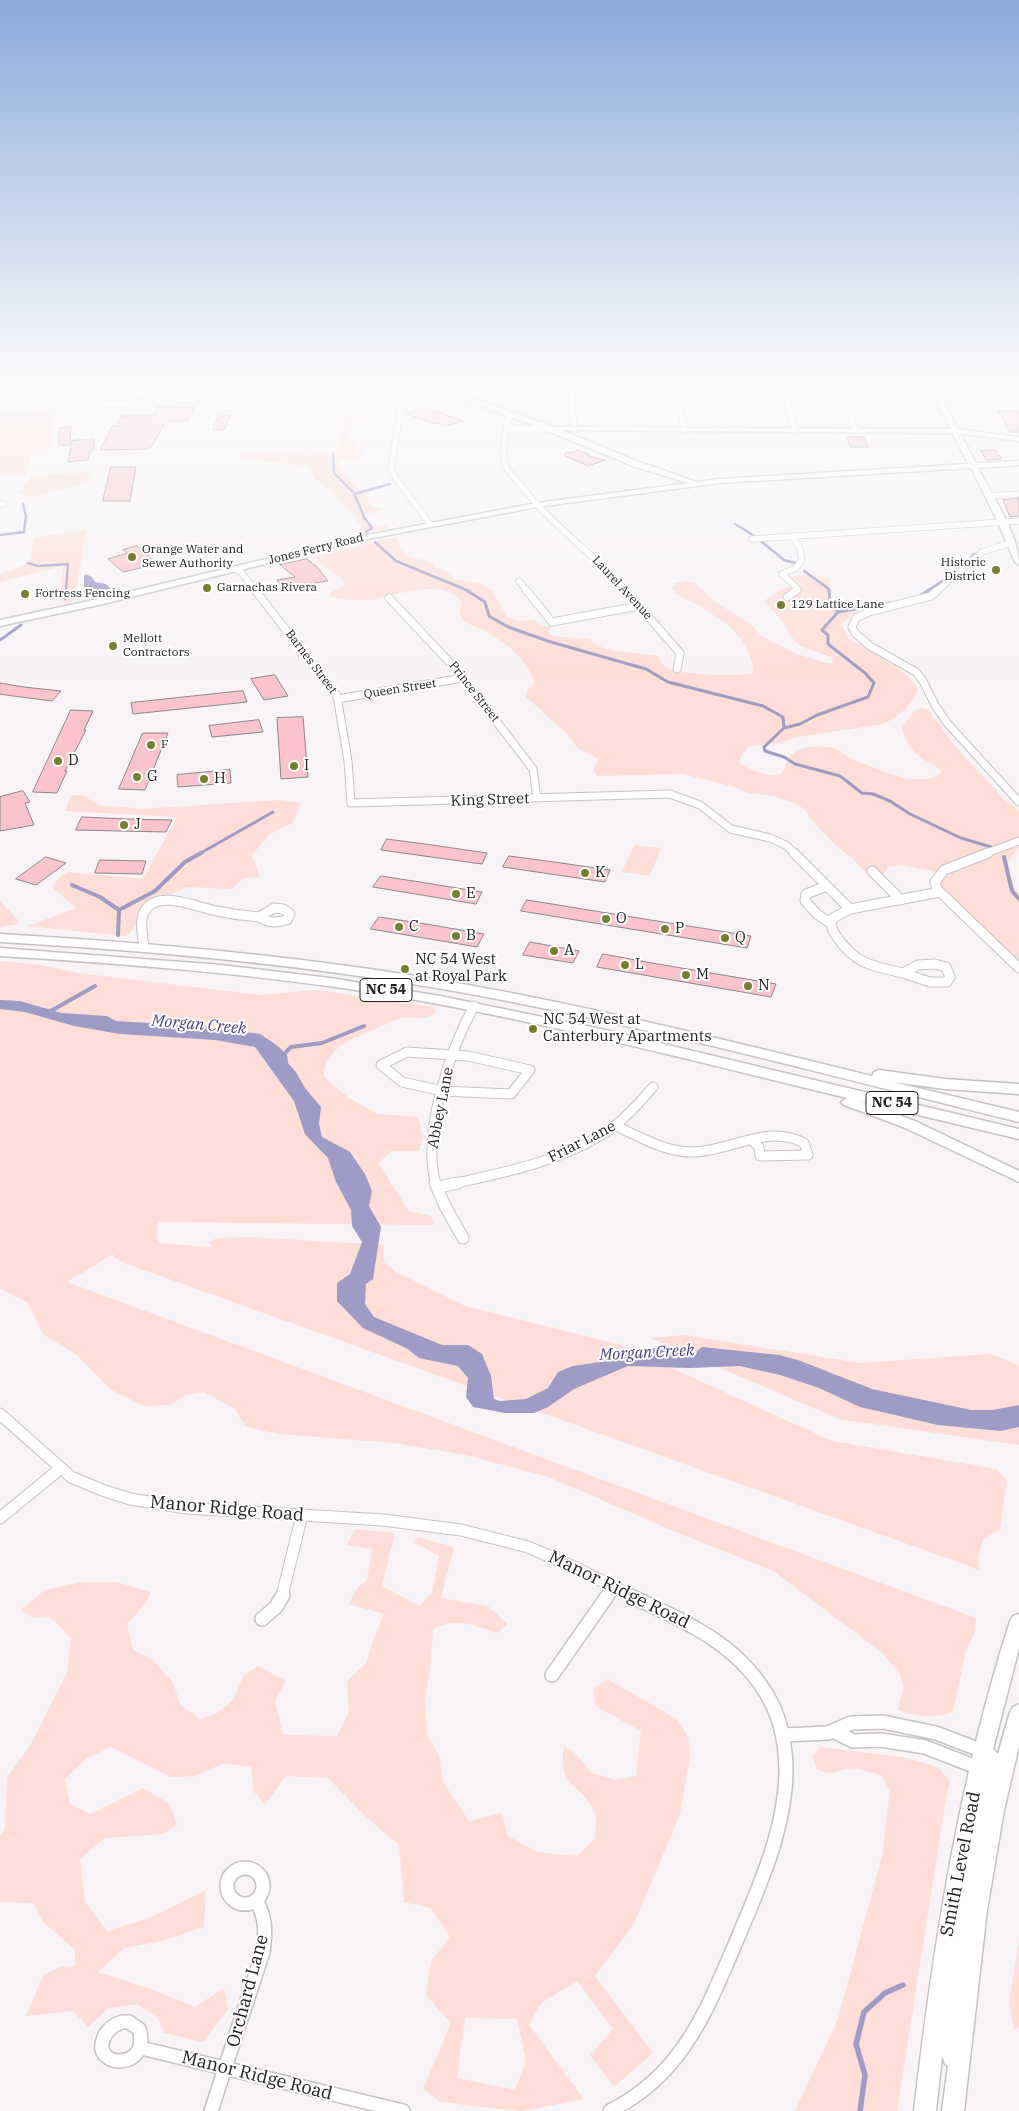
<!DOCTYPE html>
<html>
<head>
<meta charset="utf-8">
<style>
  body { margin:0 }
  canvas { display:block; background:#f7f3f6 }
</style>
</head>
<body>
<canvas width="1019" height="2111"></canvas>
<script>
const ctx = document.querySelector('canvas').getContext('2d');
ctx.lineJoin = 'round';
function fill(path, color) { ctx.fillStyle = color; ctx.fill(path, 'evenodd'); }
function strokePath(path, color, width, dash) { ctx.strokeStyle = color; ctx.lineWidth = width; ctx.lineCap = dash ? 'butt' : 'round'; ctx.setLineDash(dash || []); ctx.stroke(path); }
function write(font, color, halo, rows, align = 'center') {
  ctx.font = font + ' "IBM Plex Serif",serif'; ctx.lineWidth = 4; ctx.setLineDash([]); ctx.textBaseline = 'middle'; ctx.strokeStyle = halo; ctx.fillStyle = color; for (const [text, x, y, turn = 0] of rows) {
    ctx.save(); ctx.translate(x, y); ctx.rotate((+turn || 0) * Math.PI / 180); ctx.textAlign = isNaN(turn) ? turn : align; if (halo) ctx.strokeText(text, 0, 0); ctx.fillText(text, 0, 0); ctx.restore();
  }
}
const green = new Path2D(`
  M54,410l-3,38 -18,1 -8,26 -25,1v-63z
  M355,413l-6,29h7l-1,5 7,3 -1,7 -23,3 10,18 20,20 2,8 13,2 1,2 -20,5 6,10 19,1v2l-27,3 -4,-1 5,-4 -6,-5v-5l-13,-10 -11,-13 -18,-14 -6,-12 -67,-9v-4l69,1 25,-4 10,-37z
  M93,472l-3,10 -59,15 -13,-3 15,-19z
  M86,530l-10,64 2,4 -9,5 -7,-1 -2,-5 3,-31 -63,16v-8l25,-9 6,-5 2,-22z
  M390,538h7l3,10 8,8 24,7 3,4 13,5 8,8 23,3 14,8 14,26 13,4 15,-1 6,6h9l2,1 -4,4 3,4c13,3 28,2 40,5 9,14 51,12 67,16 2,3 4,8 7,10 11,9 75,11 88,7 -1,-33 -26,-50 -52,-66 -11,-6 -20,-8 -29,-19l3,-5 11,-2 10,2 18,18 39,25 8,10 36,18 30,9h5l1,-5 -32,-12 -12,-11 -3,-9 -20,-23 -1,-3 12,-9 13,-4 -2,-8 2,-2 21,-3 19,5 -3,13c7,15 23,12 36,15l-22,17 9,15 46,28 12,9 10,13c-5,15 -19,28 -35,35l-91,14c-15,9 -36,5 -44,10 -5,4 -7,9 -9,14 5,7 35,17 42,11 4,-3 5,-10 7,-14 9,-12 26,-14 39,-12 11,1 15,5 23,11 5,3 12,5 18,7 21,9 51,23 73,8v-3c-19,-12 -34,-18 -39,-42l13,-18 7,-2 7,2 23,33 53,57 14,11v35l-15,22 9,18 6,7v68l-77,-74 -6,-15 -36,-7 -12,2 -5,10 -12,1 -19,-20 -15,-11 -26,-28 -6,-9 -8,-6 -23,-8 -27,-3 -12,-6 -52,-13 -86,2 -4,-5 5,-12 -20,-11 -13,-16 -39,-35 1,-7 8,-8c-8,-21 -28,-39 -48,-50 -7,-4 -19,-7 -24,-12 -5,-6 -2,-12 -2,-19 -24,-25 -63,-5 -92,-1 -13,1 -26,0 -39,-4v-3l14,-8 -1,-6 -21,-14 -8,-8z
  M71,795l13,1 15,9 42,4 138,-9 22,3 -8,20 -22,10 -19,22 8,22 -17,1 -11,11 -45,-2 -15,7 -24,6 -11,12 -1,13 -8,10 -6,1 -94,-10 48,-18 -24,-21 6,-9 10,-6 75,7 34,-62 -112,-6z
  M634,845l27,3 -11,28 -28,-4z
  M0,901l19,20 -2,3 -17,3z
  M0,961l41,4 37,8 181,22 59,-5 116,17 1,6c-12,9 -24,3 -37,6 -9,2 -17,8 -25,11 -22,9 -50,20 -49,47l25,21 29,16 40,3 5,20 -4,14h-27l-14,12 31,48 22,5 3,9 -276,-3 -1,21 55,4 -3,-5 8,-4 32,-1 134,8 1,17 12,10 69,34 156,39 211,96 164,28 11,12 -7,48 -17,10 -5,19 2,12 -853,-306 -13,-6 -1,-4 -46,28 909,336 -2,17 -8,15 -13,62c-21,7 -34,5 -55,-2l5,-23 -3,-13 -18,-21 -109,-82 -104,-42 -120,-52 -83,-22 -72,-12 -115,-9 -33,-7 -11,-18 -31,-17 -19,3 -14,10 -27,1 -34,-17 -33,-34 -34,-21 -16,-32 -27,-13z
  M684,1335l176,28 131,-9 28,12v79l-180,-26 -188,-81z
  M355,1529l40,4 -13,53 38,20 12,-14 7,-36 -25,-14 4,-5 36,10 -13,51 47,8 20,18 -10,9c-25,-7 -40,-17 -65,-4l-3,40 -5,30 2,35 12,22 4,26 26,39 33,-8 6,23 29,16 40,4 18,-18c0,-7 2,-17 0,-24 -9,-30 -38,-22 -31,-67l8,3 20,23 23,7 21,-4 5,-45 -46,-25 -2,-17 14,-10 70,40 11,18 2,20 -10,57 -46,110 -39,52 58,77 -39,34 -24,-32 23,-26 -36,-48 -35,21 -13,23 55,74 -61,12 -52,-5 -32,-5 -16,-12 28,-66 -25,-28 5,-34 19,-24 -19,-29 -27,-6 -5,-57 -36,-31 -35,-36 -42,-2 -21,29 -11,-13 -3,-25 -27,-4 -29,13 -24,1 -60,-30 -24,11 -22,21 5,25 20,10 53,-26 27,16 7,21 -13,9 -59,4 -25,21 5,43 22,29 40,-12 59,-29 -2,37 -42,14 -38,7 -26,24 53,17 44,18 29,-19 4,21 -25,33 -39,-9 -6,-15 -21,-14 -28,4 -21,19 -15,-16 -47,5 17,-40 17,-9 15,-1v-16l-31,-27 -11,-20 -33,-1v-66l5,-7 2,-52 23,-31 37,-73 4,-35 -21,-21 -16,1 -14,-8 25,-20 37,-8h34l35,10 -6,12 -18,20 6,26 20,10 20,23 7,21 19,15 17,-5 17,-14 11,-25 14,-9 28,15 -11,20 8,34 54,1 12,-25 -2,-30 19,-18 7,-23 11,-26 -35,-10 8,-16 10,-8 5,-31 -25,-4zM465,2018l52,1 9,43 -11,28 -58,-12z
  M820,1747l82,10 36,10 12,14 -6,30 -47,300h-102l43,-92 44,-163 8,-64 -9,-17 -27,-7 -25,5 -12,-3 -5,-13z
  M1019,1943v84l-5,3 -5,-28z`);
const water = new Path2D(`
  M86,574l6,3 3,5 11,2 5,5 -27,4v-17z
  M0,1000l20,1 42,12 45,3 9,5 85,5 59,8 19,13 8,8 1,8 8,9 9,16 16,19 -2,17 3,13 28,15 15,22 7,17 -3,15 12,21 -8,52 -7,5 -1,20 9,13 68,28h26l14,9 9,22 3,23 6,2 26,-2 22,-11 10,-16 15,-6 41,-6 24,-11 27,-1 30,5 7,-6 77,8 19,5 74,29 99,21h21l27,-5v22l-18,4 -63,-6 -78,-18 -41,-19 -39,-13 -40,-9 -50,2 -62,-2 -54,23 -26,18 -14,6h-29l-32,-6 -7,-10 2,-19 -10,-12 -39,-8 -11,-9 -45,-21 -26,-27v-18l13,-9 12,-32 -10,-16 -1,-16 -15,-28 -8,-24 -23,-24 -11,-33 -39,-54 -40,-7 -95,-6 -46,-8 -49,-14 -25,-3z`);
const streamFar3 = new Path2D(`
  M333,454l1,19 20,20 10,24 8,11 -6,4
  M354,494l36,-10
  M735,524l21,13
  M0,535l24,-3 2,-16 -3,-12
  M375,542l21,19 73,30
  M762,542l22,18 11,3
  M967,562l7,-8
  M28,563l10,3 30,-2 -2,27
  M804,571l25,18v2
  M951,574l8,-5
  M927,591l20,-13`);
const streamFar2 = new Path2D(`
  M466,590l19,12 4,14 19,11 43,15 95,27 22,13 95,24 20,11 1,11 -20,19 1,4 19,6 11,7 45,12 22,17 11,1 17,7 20,13 51,24 30,9
  M920,596l9,-6
  M65,599l1,-9
  M886,604l4,-1
  M838,612l40,-7
  M0,640l21,-15
  M784,728l16,-4 17,-9 51,-18 6,-14 -9,-10 -37,-29v-9l-6,-5 16,-18 -8,-10 -1,-12
  M199,854l74,-42`);
const streamFar1 = new Path2D(`
  M1004,857l8,34 7,8
  M72,885l28,12 19,13
  M118,935l1,-25 36,-19 30,-29 16,-9
  M49,1012l46,-26
  M283,1055l8,-8 31,-4 42,-17`);
const stream = new Path2D(`
  M860,2111l5,-36 -9,-31 8,-32 21,-19 18,-8`);
const building = new Path2D(`
  M157,407h37l-6,14h-22l-14,25 -4,3 -48,1 12,-24h5l4,-10h32z
  M427,408l36,13 -17,5 -8,-3 -4,1 -27,-10z
  M999,411h20v21h-9z
  M219,416h11l-6,14h-11z
  M71,427l-1,18h-11v-17z
  M847,437h17l4,10h-17z
  M94,439l-1,11h-3l-2,10 -20,2 4,-21z
  M579,450l11,5 -1,1 16,4 -17,6 -23,-10 1,-4 5,1z
  M995,450l7,9 -16,1 -5,-9z
  M111,467h25l-6,34h-27z
  M1019,499v17l-9,1 -7,-17z
  M137,546l21,18 -35,8 -15,-13 19,-6 -4,-3z
  M307,559l10,8 11,14 -45,7 -6,-8 18,-3 -15,-12z
  M275,675l13,21 -24,4 -13,-21z
  M0,683l24,4 37,4 -9,10 -39,-5 -13,-2z
  M243,691l4,11 -114,12 -2,-11z
  M71,710l22,1 -9,19h2l-21,41h2l-10,22 -24,-1z
  M303,717l5,60 -27,2 -4,-61z
  M259,720l4,12 -51,5 -3,-11z
  M143,733h25l-23,57 -26,-1z
  M230,770l1,13 -53,4 -1,-12z
  M23,791l7,11 -5,1 9,22 -34,6v-34z
  M82,817l45,2 45,1 -6,12 -90,-2z
  M387,839l45,6 55,8 -5,11 -101,-14z
  M509,856l45,6 56,8 -5,12 -102,-15z
  M46,857l20,6 -30,22 -20,-6z
  M100,860l46,1 -4,13 -47,-1z
  M381,876l45,7 56,9 -6,12 -103,-17z
  M527,900l105,17 119,19 -4,12 -226,-37z
  M379,917l47,7 58,10 -7,13 -106,-18z
  M530,942l49,9 -6,12 -50,-8z
  M603,954l49,9 124,21 -5,13 -174,-30z`);
const minorFar4 = new Path2D(`
  M262,380l4,16
  M571,380l3,50
  M676,380l8,50
  M778,380l3,3 14,48
  M264,386l12,-1
  M404,389l-13,79 4,9 35,47
  M842,392l15,39
  M465,398l5,-4 2,-14
  M844,398h94
  M714,400l73,1
  M0,410l435,-23
  M511,414c-6,11 -10,41 -5,53 4,7 12,14 17,21 30,38 71,66 103,103
  M506,429h46
  M989,496l30,-2
  M0,504h3
  M792,536l8,13 2,11 -6,8 -14,6 15,14 -2,3
  M752,539l267,-18
  M235,569l6,3 15,19
  M519,581l8,10
  M937,591l45,-39 29,-9`);
const minorFar3 = new Path2D(`
  M255,590l82,106 11,65 3,42 319,-9 30,11 31,24 39,9 16,7 9,9
  M526,590l26,32 87,-16
  M625,590l55,63 -3,16
  M938,590l-7,6 -62,16 -13,6 -4,9 3,6 15,13 46,26 7,9 13,26 12,17 71,78
  M787,597l10,-7
  M389,598l67,71 77,100 4,29
  M337,699l126,-21
  M984,854l35,-13`);
const minorFar2 = new Path2D(`
  M794,853l56,56
  M988,853l-44,17 -9,12 2,7 82,79
  M872,871l29,29
  M827,886l-21,8 -1,7 12,13 13,9
  M274,908l9,1 7,5 -3,6c-12,3 -18,3 -28,-3z
  M144,947c-1,-10 -5,-26 0,-35 13,-24 54,-4 73,-1 14,3 28,5 42,6
  M935,964l11,3 4,10 -3,5h-17l-27,-9 15,-8z
  M903,973c-30,-7 -45,-8 -64,-33 -5,-7 -10,-13 -6,-22l17,-9 90,-17
  M407,1052l61,4 62,14 -19,24 -68,-3 -41,-9 -21,-17z
  M616,1126c24,11 49,26 76,26 38,0 75,-29 112,-9l4,12 -48,1 -1,-9 -7,-7
  M436,1184c-15,-50 14,-134 38,-178
  M452,1184c54,-12 111,-23 157,-54 17,-12 30,-27 44,-43`);
const minorFar1 = new Path2D(`
  M435,1183l10,23 18,32
  M438,1187l20,-4
  M0,1414l71,63 31,13 28,9 57,9 196,12 78,10 67,17 44,19 60,30
  M0,1518l61,-50
  M282,1596l20,-81
  M607,1596l6,-9`);
const minor = new Path2D(`
  M262,1619l14,-12 7,-12
  M552,1675l56,-80
  M835,1732l18,9 28,-1 44,7 54,21
  M783,1735l45,-2 23,-10 32,-1 53,11 47,18
  M227 1886a18 18 0 1 1 36 0a18 18 0 1 1-36 0Z
  M122,2022h7l10,7c13,41 -46,40 -36,11 3,-10 10,-15 19,-18z
  M141,2048l262,63
  M211,2111l52,-159c3,-20 3,-34 -7,-52
  M610,2111c26,-13 49,-32 67,-55 25,-32 40,-70 56,-107 23,-55 52,-116 53,-177 0,-24 -4,-48 -15,-70 -30,-58 -86,-80 -142,-107`);
const tertiary = new Path2D(`
  M552,427l403,2 64,8v4l-64,-8 -405,-3v-2z`);
const secondary = new Path2D(`
  M411,380h10l128,45 90,37 58,20 23,-3 248,-15 -42,-84h6l44,83 43,-2v4l-41,3c14,27 41,66 41,97l-4,-3 -19,-44 -25,-50 -251,15 -183,24 -175,33 -259,64 -103,22v-6l103,-22 259,-62 175,-33 151,-20 -55,-17 -90,-37z
  M1019,1614v34l-26,101 5,5 12,-42 3,-5 6,-3v42l-15,64 -17,100 -23,201h-22l6,-45 -3,-2 -3,-8 -6,55h-22c19,-165 45,-332 96,-490l3,-5z`);
const trunk = new Path2D(`
  M0,934c139,8 278,20 416,42 154,25 305,63 456,100l2,-4 5,-2 66,9 74,5v10l-74,-5 -52,-7 126,30v10c-180,-44 -360,-93 -543,-127 -157,-29 -316,-44 -476,-53z
  M0,948l221,17 109,13 110,18 161,33 418,100v10l-159,-38 55,20 104,50v11l-116,-55 -59,-22 -3,-3 6,-4c-153,-37 -305,-77 -460,-103 -128,-21 -258,-31 -387,-39z`);
const markers = [
  [132,557,5,"#757f2c"],
  [996,570,5,"#757f2c"],
  [207,588,5,"#757f2c"],
  [25,594,5,"#757f2c"],
  [781,605,5,"#757f2c"],
  [113,646,5,"#757f2c"],
  [151,745,5,"#757f2c"],
  [58,761,5,"#757f2c"],
  [294,766,5,"#757f2c"],
  [137,777,5,"#757f2c"],
  [204,779,5,"#757f2c"],
  [124,825,5,"#757f2c"],
  [585,873,5,"#757f2c"],
  [456,894,5,"#757f2c"],
  [606,919,5,"#757f2c"],
  [399,927,5,"#757f2c"],
  [665,929,5,"#757f2c"],
  [456,936,5,"#757f2c"],
  [725,938,5,"#757f2c"],
  [554,951,5,"#757f2c"],
  [625,965,5,"#757f2c"],
  [405,969,5,"#757f2c"],
  [686,975,5,"#757f2c"],
  [748,986,5,"#757f2c"],
  [533,1029,5,"#757f2c"]
];
const farStreetnames = [
  ["Jones Ferry Road",316,549,-14],
  ["Laurel Avenue",622,588,47],
  ["Barnes Street",311,662,53],
  ["Queen Street",400,689,-9],
  ["Prince Street",474,692,52]
];
const farPoinames = [
  ["Orange Water and",142,550],
  ["Sewer Authority",142,564],
  ["Historic",986,563,"right"],
  ["District",986,577,"right"],
  ["Garnachas Rivera",217,588],
  ["Fortress Fencing",35,594],
  ["129 Lattice Lane",791,605],
  ["Mellott",123,639],
  ["Contractors",123,653],
  ["F",161,745]
];
const shields = [
  [386,990,52],
  [892,1103,52]
];
const shieldNames = [
  ["NC 54",386,990],
  ["NC 54",892,1103]
];
const poiNames = [
  ["D",68,761],
  ["I",304,766],
  ["G",147,777],
  ["H",214,779],
  ["J",134,825],
  ["K",595,873],
  ["E",466,894],
  ["O",616,919],
  ["C",409,927],
  ["P",675,929],
  ["B",466,936],
  ["Q",735,938],
  ["A",564,951],
  ["NC 54 West",415,960],
  ["at Royal Park",415,977],
  ["L",635,965],
  ["M",696,975],
  ["N",758,986],
  ["NC 54 West at",543,1020],
  ["Canterbury Apartments",543,1037]
];
const streetNames = [
  ["King Street",490,800,-2],
  ["Abbey Lane",441,1108,-79],
  ["Friar Lane",582,1142,-27]
];
const waterNames = [
  ["Morgan Creek",199,1025,5],
  ["Morgan Creek",647,1353,-3]
];
const nearStreetnames = [
  ["Manor Ridge Road",227,1509,5],
  ["Manor Ridge Road",619,1590,26],
  ["Smith Level Road",961,1864,-79],
  ["Orchard Lane",248,1991,-75],
  ["Manor Ridge Road",257,2076,14]
];
fill(green, '#feded6');
fill(water, '#9e9bc7');
strokePath(streamFar3, '#9e9bc7', 2.5);
strokePath(streamFar2, '#9e9bc7', 3);
strokePath(streamFar1, '#9e9bc7', 4);
strokePath(stream, '#9e9bc7', 5.5);
fill(building, '#fbc4cc');
strokePath(building, '#8b8687', 1);
strokePath(minorFar4, '#c6c2c4', 7);
strokePath(minorFar3, '#c6c2c4', 9);
strokePath(minorFar2, '#c6c2c4', 11);
strokePath(minorFar1, '#c6c2c4', 13);
strokePath(minor, '#c6c2c4', 16);
strokePath(tertiary, '#c6c2c4', 3);
strokePath(secondary, '#c6c2c4', 3);
strokePath(trunk, '#c6c2c4', 3);
strokePath(minorFar4, '#fff', 5.5);
strokePath(minorFar3, '#fff', 7);
strokePath(minorFar2, '#fff', 9);
strokePath(minorFar1, '#fff', 11);
strokePath(minor, '#fff', 13);
fill(tertiary, '#fff');
fill(secondary, '#fff');
fill(trunk, '#fff');
const sky = ctx.createLinearGradient(0, 0, 0, 676);
sky.addColorStop(0, '#8aaadb');
sky.addColorStop(0.56, '#fbfafb');
sky.addColorStop(1, '#fbfafb00');
ctx.fillStyle = sky;
ctx.fillRect(0, 0, 1019, 676);
for (const [x, y, r, color] of markers) { const dot = new Path2D(); dot.arc(x, y, r, 0, 2 * Math.PI); ctx.fillStyle = color; ctx.fill(dot); strokePath(dot, '#fff', 2); }
write('12px', '#212020', '#fff', farStreetnames);
write('12px', '#212020', '#fff', farPoinames, 'left');
for (const [x, y, w] of shields) { const box = new Path2D(); box.roundRect(x - w / 2, y - 11.5, w, 23, 4); ctx.fillStyle = '#fff'; ctx.fill(box); strokePath(box, '#212020', 1); }
write('bold 14px', '#212020', null, shieldNames);
write('15px', '#212020', '#fff', poiNames, 'left');
write('15px', '#212020', '#fff', streetNames);
write('italic 16px', '#463e77', '#fff', waterNames);
write('18px', '#212020', '#fff', nearStreetnames);
</script>
</body>
</html>
